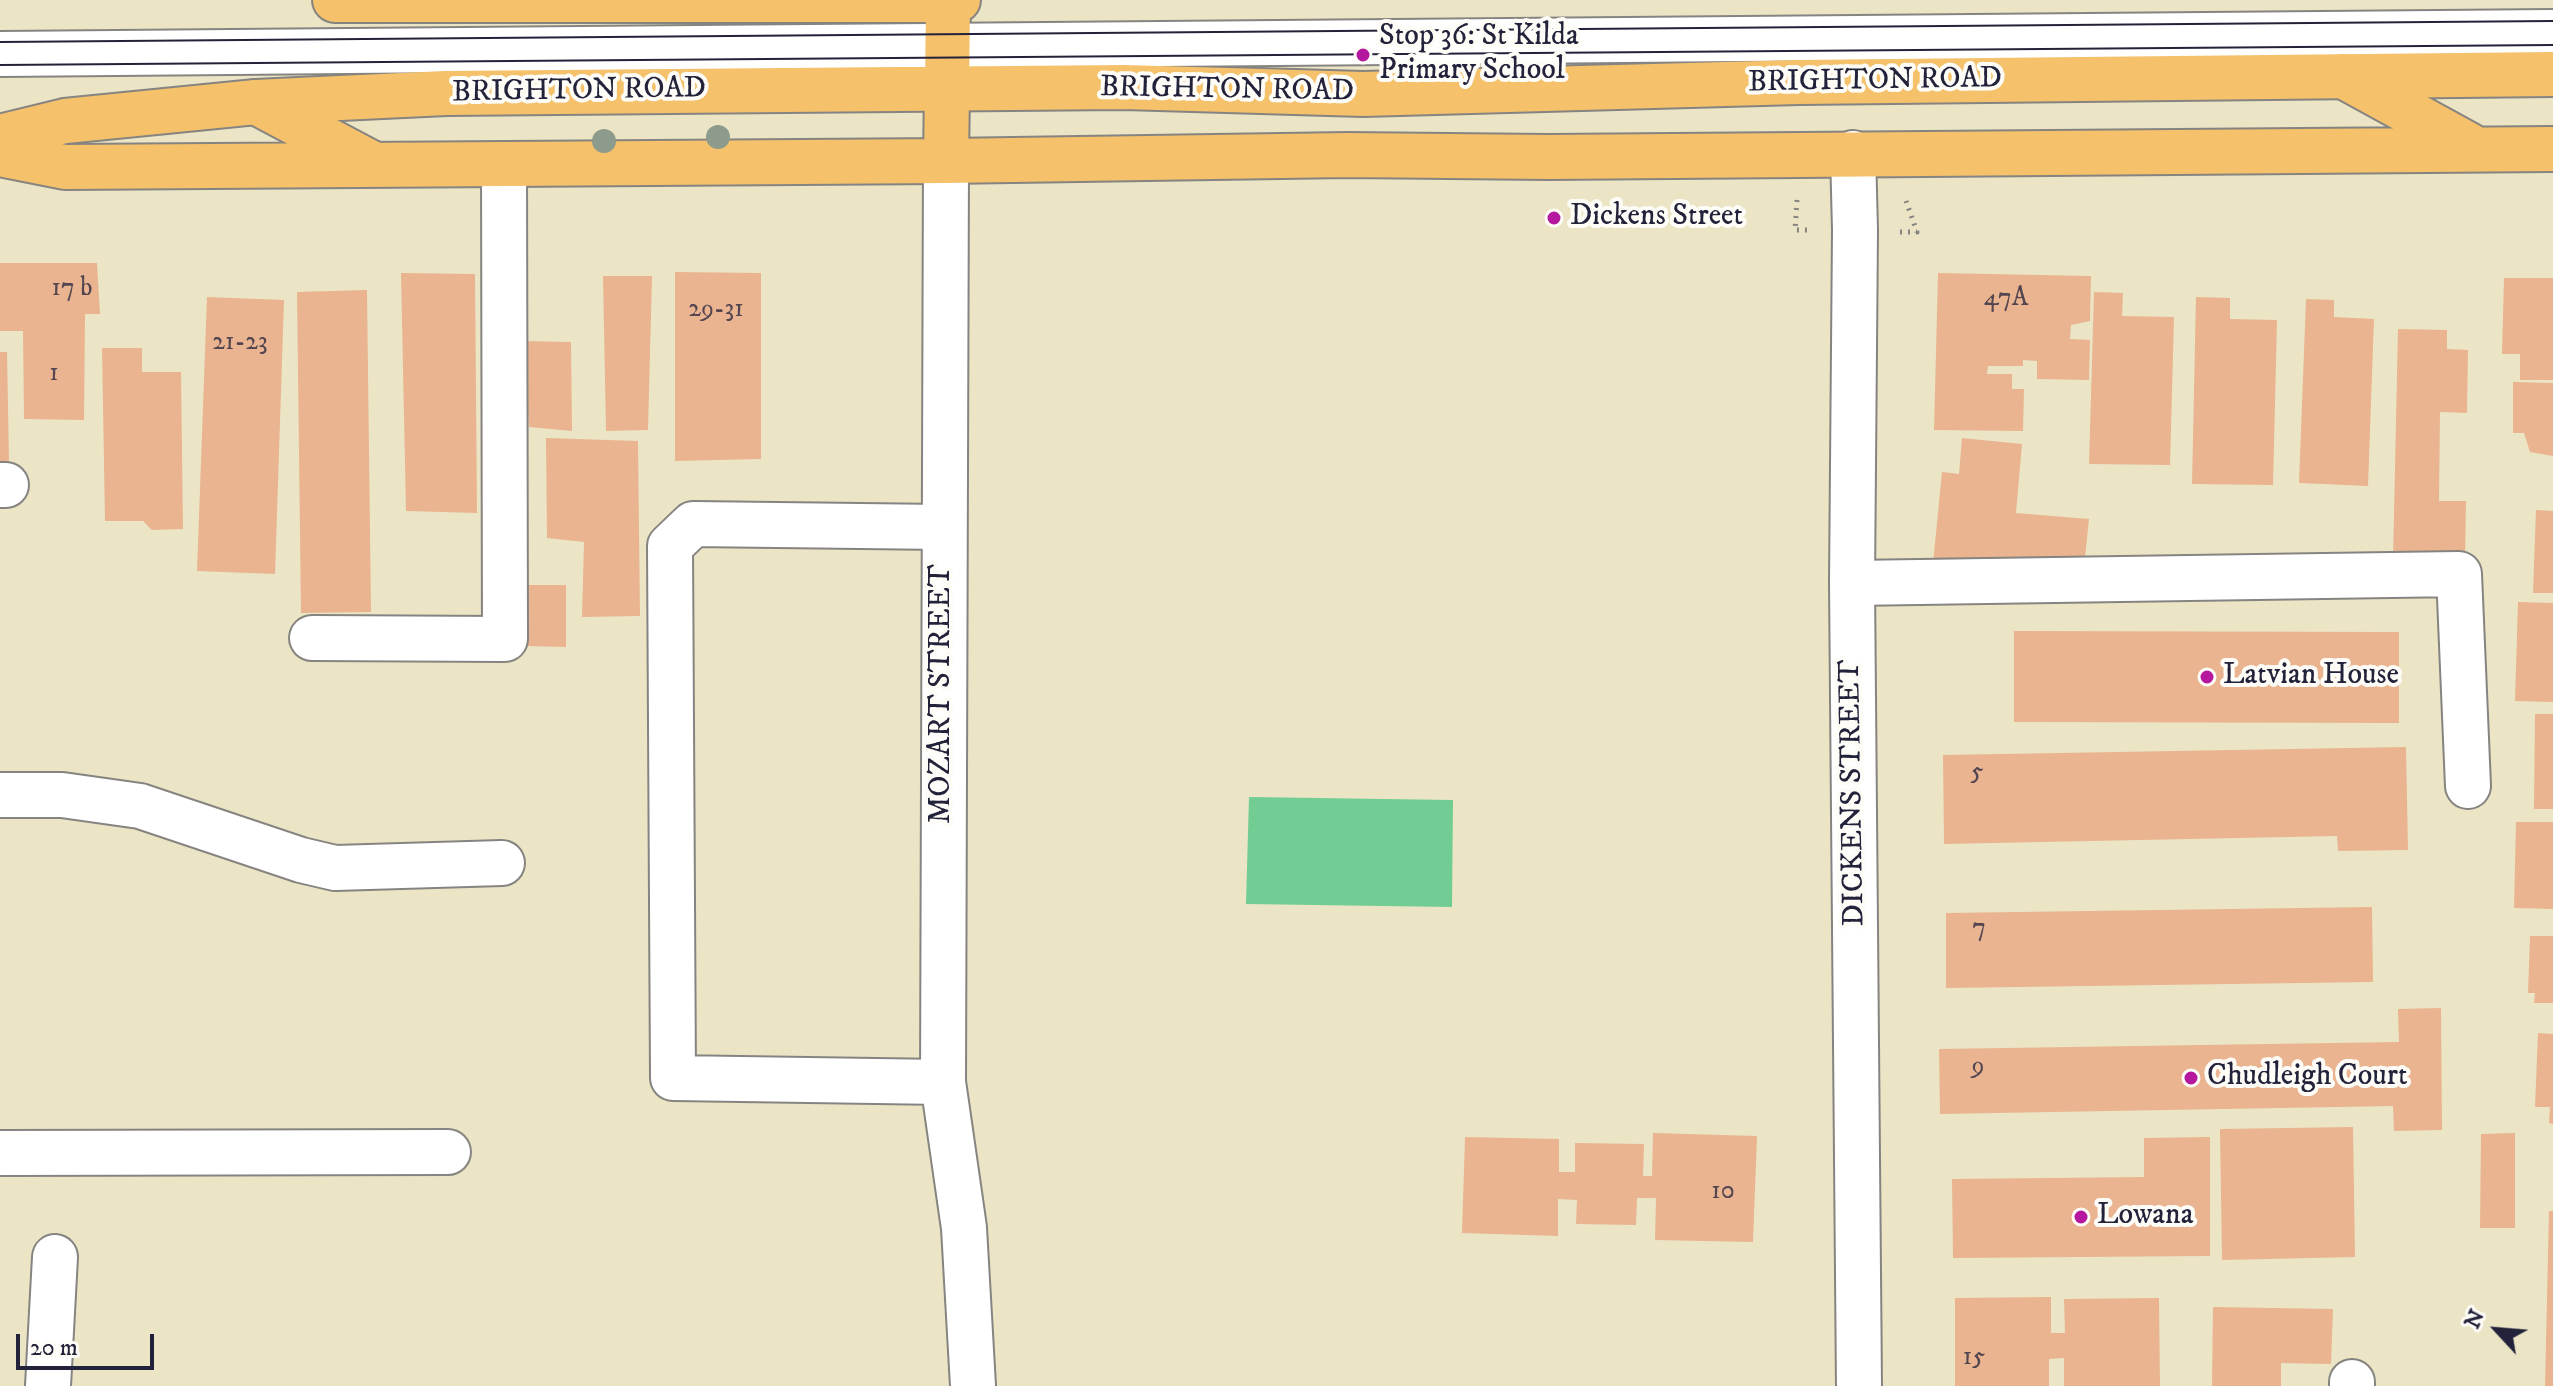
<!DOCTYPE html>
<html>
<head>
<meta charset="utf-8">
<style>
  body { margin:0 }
  #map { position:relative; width:2553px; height:1386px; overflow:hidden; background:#ebe5c6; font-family:"IM FELL DW Pica",serif }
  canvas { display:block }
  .north { position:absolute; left:2457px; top:1290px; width:80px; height:80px; -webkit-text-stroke:6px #fdfcf7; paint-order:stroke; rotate:296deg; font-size:22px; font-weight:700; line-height:32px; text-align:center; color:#22223b }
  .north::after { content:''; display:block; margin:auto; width:28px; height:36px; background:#22223b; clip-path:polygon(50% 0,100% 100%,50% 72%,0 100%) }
  .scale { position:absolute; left:16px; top:1334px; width:138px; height:36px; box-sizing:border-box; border:4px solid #22223b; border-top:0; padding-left:10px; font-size:24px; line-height:28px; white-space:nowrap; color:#22223b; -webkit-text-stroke:6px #fdfcf7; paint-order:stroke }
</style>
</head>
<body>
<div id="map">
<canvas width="2553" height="1386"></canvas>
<div class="north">N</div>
<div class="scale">20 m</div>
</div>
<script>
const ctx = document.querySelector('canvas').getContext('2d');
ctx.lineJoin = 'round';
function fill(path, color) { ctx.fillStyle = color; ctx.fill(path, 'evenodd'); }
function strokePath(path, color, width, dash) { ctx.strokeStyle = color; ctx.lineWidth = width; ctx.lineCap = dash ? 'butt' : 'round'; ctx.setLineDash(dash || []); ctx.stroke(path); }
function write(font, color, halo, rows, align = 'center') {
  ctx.font = font + ' "IM FELL DW Pica",serif'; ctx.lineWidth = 8; ctx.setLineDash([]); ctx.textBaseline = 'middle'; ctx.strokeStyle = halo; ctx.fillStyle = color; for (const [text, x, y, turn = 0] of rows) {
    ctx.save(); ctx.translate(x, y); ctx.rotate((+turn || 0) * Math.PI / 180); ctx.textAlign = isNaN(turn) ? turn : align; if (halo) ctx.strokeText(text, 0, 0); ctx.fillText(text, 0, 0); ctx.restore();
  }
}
const green = new Path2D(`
  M1249,797l204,3 -1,107 -206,-3z`);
const building = new Path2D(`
  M0,263h97l3,51h-15l-1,106 -60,-1 -1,-88h-23z
  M675,272l86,1v186l-86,2z
  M401,273l74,1 2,239 -71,-2z
  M1938,273l153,3 -1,45 -19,4 -1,14 20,1 -1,40 -52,-1v-18l-14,-1v6h-35l-1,8h25v15h12l-1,42 -89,-1z
  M603,276h49l-4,154 -42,1z
  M2504,278h49v102h-33v-26h-18z
  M367,290l4,322 -70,1 -4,-321z
  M2094,292l29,1 -1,23 52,1 -4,148 -81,-1z
  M207,297l77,3 -9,274 -78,-3z
  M2196,297l34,1v21l47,1 -4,165 -81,-1z
  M2306,299l28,1v17l40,2 -6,167 -69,-3z
  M2398,329l49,1v19l21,1 -1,63 -27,-1 -1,89h27l-1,60 -72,-1z
  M523,341l48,1 1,89 -43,-4z
  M102,348h40v24h39l2,157 -31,1 -9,-9h-38z
  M0,352h7l2,110h-9z
  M2513,382l40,1v73l-23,-4 -6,-19h-11z
  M546,438l92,3 2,175 -58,1 2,-75 -37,-4z
  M1962,438l60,6 -6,69 73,6 -6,57 -151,-2 10,-102 17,2z
  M2536,510l17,1v82h-20z
  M526,585h40v62l-40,-1z
  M2518,602l35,1v99l-38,-1z
  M2014,631l385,1v91l-385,-1z
  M2535,714h18v95h-19z
  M2406,747l2,103 -70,1 -1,-15 -393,8 -1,-89z
  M2516,822h37v87l-39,-1z
  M2372,907l1,75 -427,6v-75z
  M2530,936h23v67h-19l1,-10h-7z
  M2441,1008l1,122 -48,1 -1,-25 -453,8 -1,-65 460,-7 -1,-33z
  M2538,1033l15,1v90l-4,-1 1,-16h-15z
  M2353,1127l2,130 -133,3 -2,-131z
  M1653,1133l104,3 -4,106 -98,-2 1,-42h-19l-1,27 -60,-1 1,-24 -19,-1v37l-96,-3 3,-96 94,2v33h16v-29l69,1 -1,32h9z
  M2515,1133v95h-35l1,-94z
  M2210,1137v119l-257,2 -1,-79 192,-2v-39z
  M2549,1211h4v175h-8z
  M2051,1297v36h14l-1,-34 95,-1 1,88h-96v-28l-15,1v27h-94v-88z
  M2213,1307l120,2 -2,55 -50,-1v23h-69z`);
const path = new Path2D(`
  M1797,200l-2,30h15
  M1900,232h17l-11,-31`);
const minor = new Path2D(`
  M0,54l2553,-22
  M1853,153l2,77 -3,353 7,803
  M946,161l-3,921 21,146 9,158
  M0,485h6
  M1852,583l607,-9 9,212
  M312,638l193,1 -1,-475
  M0,795h62l78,11 161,54 34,8 167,-5
  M943,1082l-270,-4 -3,-532 23,-22 251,3
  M0,1153l448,-1
  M2352,1382v4
  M48,1386l7,-129`);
const major = new Path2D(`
  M2343,76l126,69
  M256,102l115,61
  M0,154l65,13 881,-6 402,-6 200,2 1005,-8
  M946,161l1,-72`);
const highway = new Path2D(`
  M335,0h623
  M947,89l1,-89
  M0,137l65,-16 191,-19 190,-9 678,-6 239,7 436,-12 754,-8`);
const tram = new Path2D(`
  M0,42l2553,-21
  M0,65l2553,-20`);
const trees = [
  [718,137],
  [604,141]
];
const markers = [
  [1363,55,8,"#b5179e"],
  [1554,218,8,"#b5179e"],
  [2207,677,8,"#b5179e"],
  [2191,1078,8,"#b5179e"],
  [2081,1217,8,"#b5179e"]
];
const numberNames = [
  ["17 b",72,290],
  ["47A",2006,300],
  ["29-31",716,311],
  ["21-23",240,344],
  ["1",54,375],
  ["5",1977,774],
  ["7",1979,930],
  ["9",1978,1068],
  ["10",1723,1193],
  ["15",1974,1359]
];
const poiNames = [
  ["Stop 36: St Kilda",1379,38],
  ["Primary School",1379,72],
  ["Dickens Street",1570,218],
  ["Latvian House",2223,677],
  ["Chudleigh Court",2207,1078],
  ["Lowana",2097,1217]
];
const streetNames = [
  ["BRIGHTON ROAD",1875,82,-1],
  ["BRIGHTON ROAD",1227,91,1],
  ["BRIGHTON ROAD",579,92,-1],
  ["MOZART STREET",943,694,-90],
  ["DICKENS STREET",1854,793,-91]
];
fill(green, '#72cd94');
fill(building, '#e9b48f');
strokePath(minor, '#868480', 48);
strokePath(major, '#868480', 48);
strokePath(highway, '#868480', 48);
strokePath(path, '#868480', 5, [2, 6]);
strokePath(minor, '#fff', 44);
strokePath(major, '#f5c16b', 44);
strokePath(highway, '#f5c16b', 44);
strokePath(tram, '#22223b', 2);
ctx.fillStyle = '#8c9b8b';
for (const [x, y] of trees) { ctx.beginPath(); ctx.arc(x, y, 12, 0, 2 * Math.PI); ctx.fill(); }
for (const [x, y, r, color] of markers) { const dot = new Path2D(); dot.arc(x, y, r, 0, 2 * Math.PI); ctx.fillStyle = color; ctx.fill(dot); strokePath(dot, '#fdfcf7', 3); }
write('26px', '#544650', null, numberNames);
write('30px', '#22223b', '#fdfcf7', poiNames, 'left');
write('30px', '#22223b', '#fdfcf7', streetNames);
</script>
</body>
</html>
